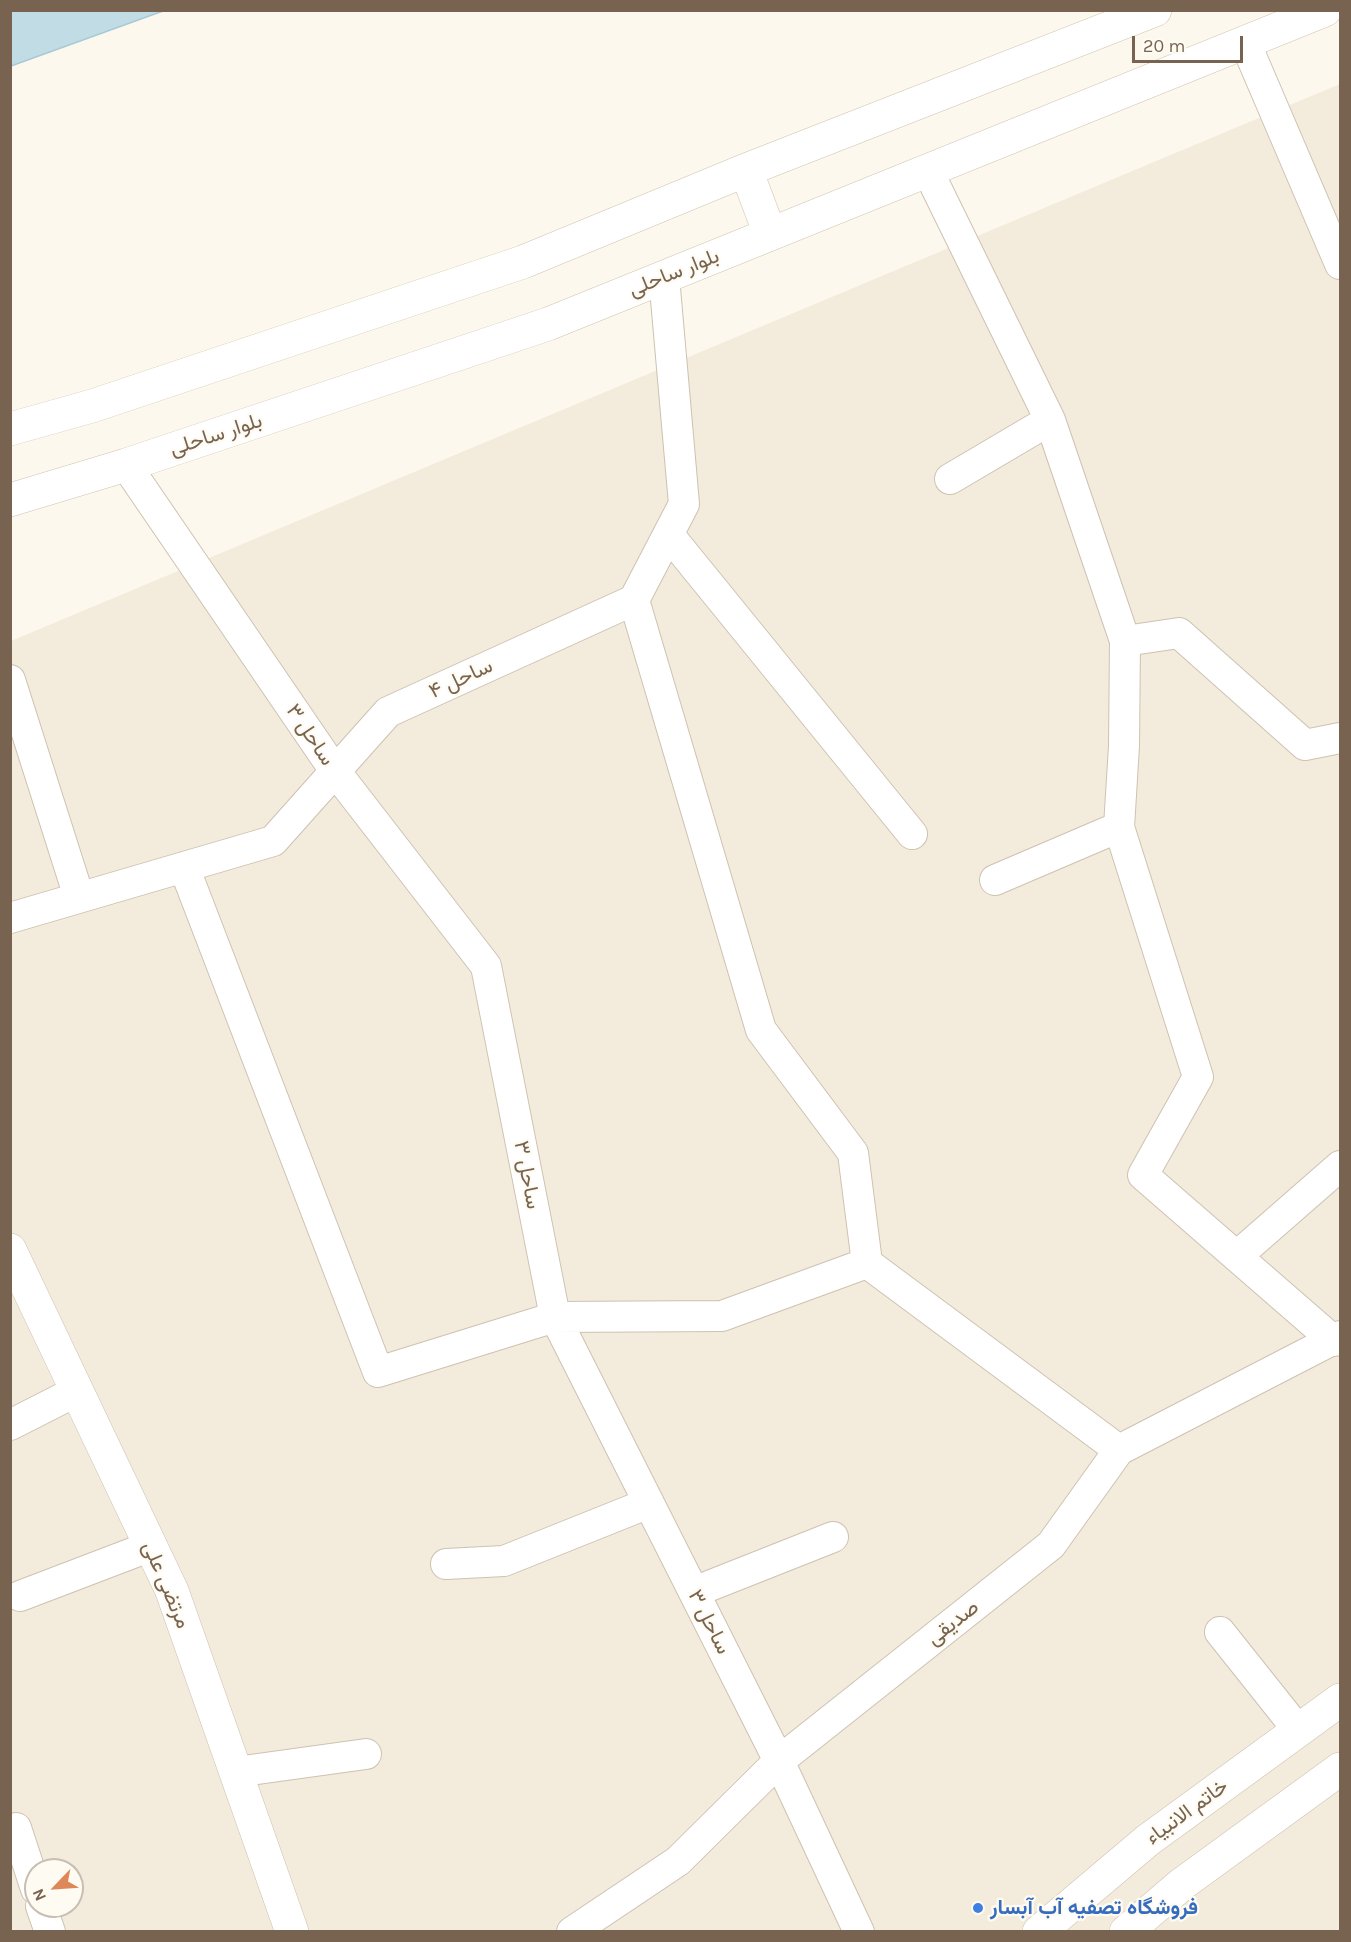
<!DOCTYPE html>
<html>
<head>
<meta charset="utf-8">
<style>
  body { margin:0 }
  #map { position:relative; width:1351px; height:1942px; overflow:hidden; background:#fcf8ed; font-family:Karla,sans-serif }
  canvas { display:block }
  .frame { position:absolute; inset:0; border:12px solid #776350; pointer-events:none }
  .north { position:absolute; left:24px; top:1858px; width:60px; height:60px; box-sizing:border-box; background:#fefbf3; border:2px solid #c8beb2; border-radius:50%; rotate:245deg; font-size:16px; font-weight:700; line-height:24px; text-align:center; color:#776350 }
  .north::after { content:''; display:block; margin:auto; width:21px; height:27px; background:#de885a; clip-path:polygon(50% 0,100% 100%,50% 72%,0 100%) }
  .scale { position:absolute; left:1132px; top:36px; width:111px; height:27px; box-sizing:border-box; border:3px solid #776350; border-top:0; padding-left:8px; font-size:18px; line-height:21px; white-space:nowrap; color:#776350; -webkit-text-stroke:4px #fefbf3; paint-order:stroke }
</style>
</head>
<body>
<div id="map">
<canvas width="1351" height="1942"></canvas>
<div class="frame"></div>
<div class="north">N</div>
<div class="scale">20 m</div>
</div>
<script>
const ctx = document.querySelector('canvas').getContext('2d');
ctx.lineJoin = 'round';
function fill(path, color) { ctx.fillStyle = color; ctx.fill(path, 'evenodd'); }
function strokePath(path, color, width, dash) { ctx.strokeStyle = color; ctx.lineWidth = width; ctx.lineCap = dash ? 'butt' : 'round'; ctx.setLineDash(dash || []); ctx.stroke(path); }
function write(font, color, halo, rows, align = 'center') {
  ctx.font = font + ' Karla,Vazirmatn,sans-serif'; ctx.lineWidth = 4.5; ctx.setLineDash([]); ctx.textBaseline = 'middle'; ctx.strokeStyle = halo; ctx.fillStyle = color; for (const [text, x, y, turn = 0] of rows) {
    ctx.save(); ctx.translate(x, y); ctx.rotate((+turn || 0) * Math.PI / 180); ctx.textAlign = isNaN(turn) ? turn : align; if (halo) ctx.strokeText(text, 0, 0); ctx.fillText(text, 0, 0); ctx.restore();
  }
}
const residential = new Path2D(`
  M1340,84v1847l-1329,1v-1291zM36,1870h36v36h-36z`);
const water = new Path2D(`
  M11,10h152v1l-152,55z`);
const minor = new Path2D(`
  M1245,42l95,222
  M928,171l122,249 75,221 -1,105 -5,81 79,250 -55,98 191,166
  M126,465l209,306 151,195 69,351 224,444 80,171
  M950,479l100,-59
  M669,535l243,299
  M634,600l127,430 92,123 14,110
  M1125,641l54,-8 126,112 35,-7
  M10,680l69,217
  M184,867l194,505 177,-55 167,-1 145,-53 252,187
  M995,880l124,-53
  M10,918l263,-77 115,-129 246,-112 50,-96 -20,-227
  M1237,1256l103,-90
  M10,1425l67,-34
  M446,1564l58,-3 145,-58
  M694,1592l139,-55
  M20,1596l131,-50
  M1220,1632l78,98
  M236,1772l130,-18
  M16,1828l20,61
  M41,1906l9,26
  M572,1932l106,-71 101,-100 272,-216 68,-95 221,-114`);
const tertiary = new Path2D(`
  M10,1250l162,341 120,341`);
const secondary = new Path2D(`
  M746,170l24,64
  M10,429l82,-23 431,-144 223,-92 409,-160
  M10,500l116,-35 422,-141 777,-314
  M1039,1932l109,-92 192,-140
  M1126,1932l56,-48 158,-115`);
const markers = [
  [978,1908,6,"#3f7fe0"]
];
const streetNames = [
  ["بلوار ساحلی",674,273,-22],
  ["بلوار ساحلی",216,435,-18],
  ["ساحل ۴",461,679,-25],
  ["ساحل ۳",310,735,56],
  ["ساحل ۳",527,1175,79],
  ["مرتضی علی",166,1585,67],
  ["ساحل ۳",709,1622,63],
  ["صدیقی",953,1623,-38],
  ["خاتم الانبیاء",1187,1812,-36]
];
const shopNames = [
  ["فروشگاه تصفیه آب آبسار",990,1908]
];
fill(residential, '#f3ebdb');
fill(water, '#c1dce5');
strokePath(water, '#a8cad7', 1.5);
strokePath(minor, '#cec2b2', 32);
strokePath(tertiary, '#cec2b2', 34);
strokePath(secondary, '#d1c3b0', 34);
strokePath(minor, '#fff', 30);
strokePath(tertiary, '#fff', 33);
strokePath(secondary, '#fff', 33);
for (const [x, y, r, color] of markers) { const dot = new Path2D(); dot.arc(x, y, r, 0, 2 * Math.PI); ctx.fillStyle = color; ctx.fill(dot); strokePath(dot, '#fefbf3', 2); }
write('21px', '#776350', '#fefbf3', streetNames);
write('bold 21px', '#366cbe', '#fefbf3', shopNames, 'left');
</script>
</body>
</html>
